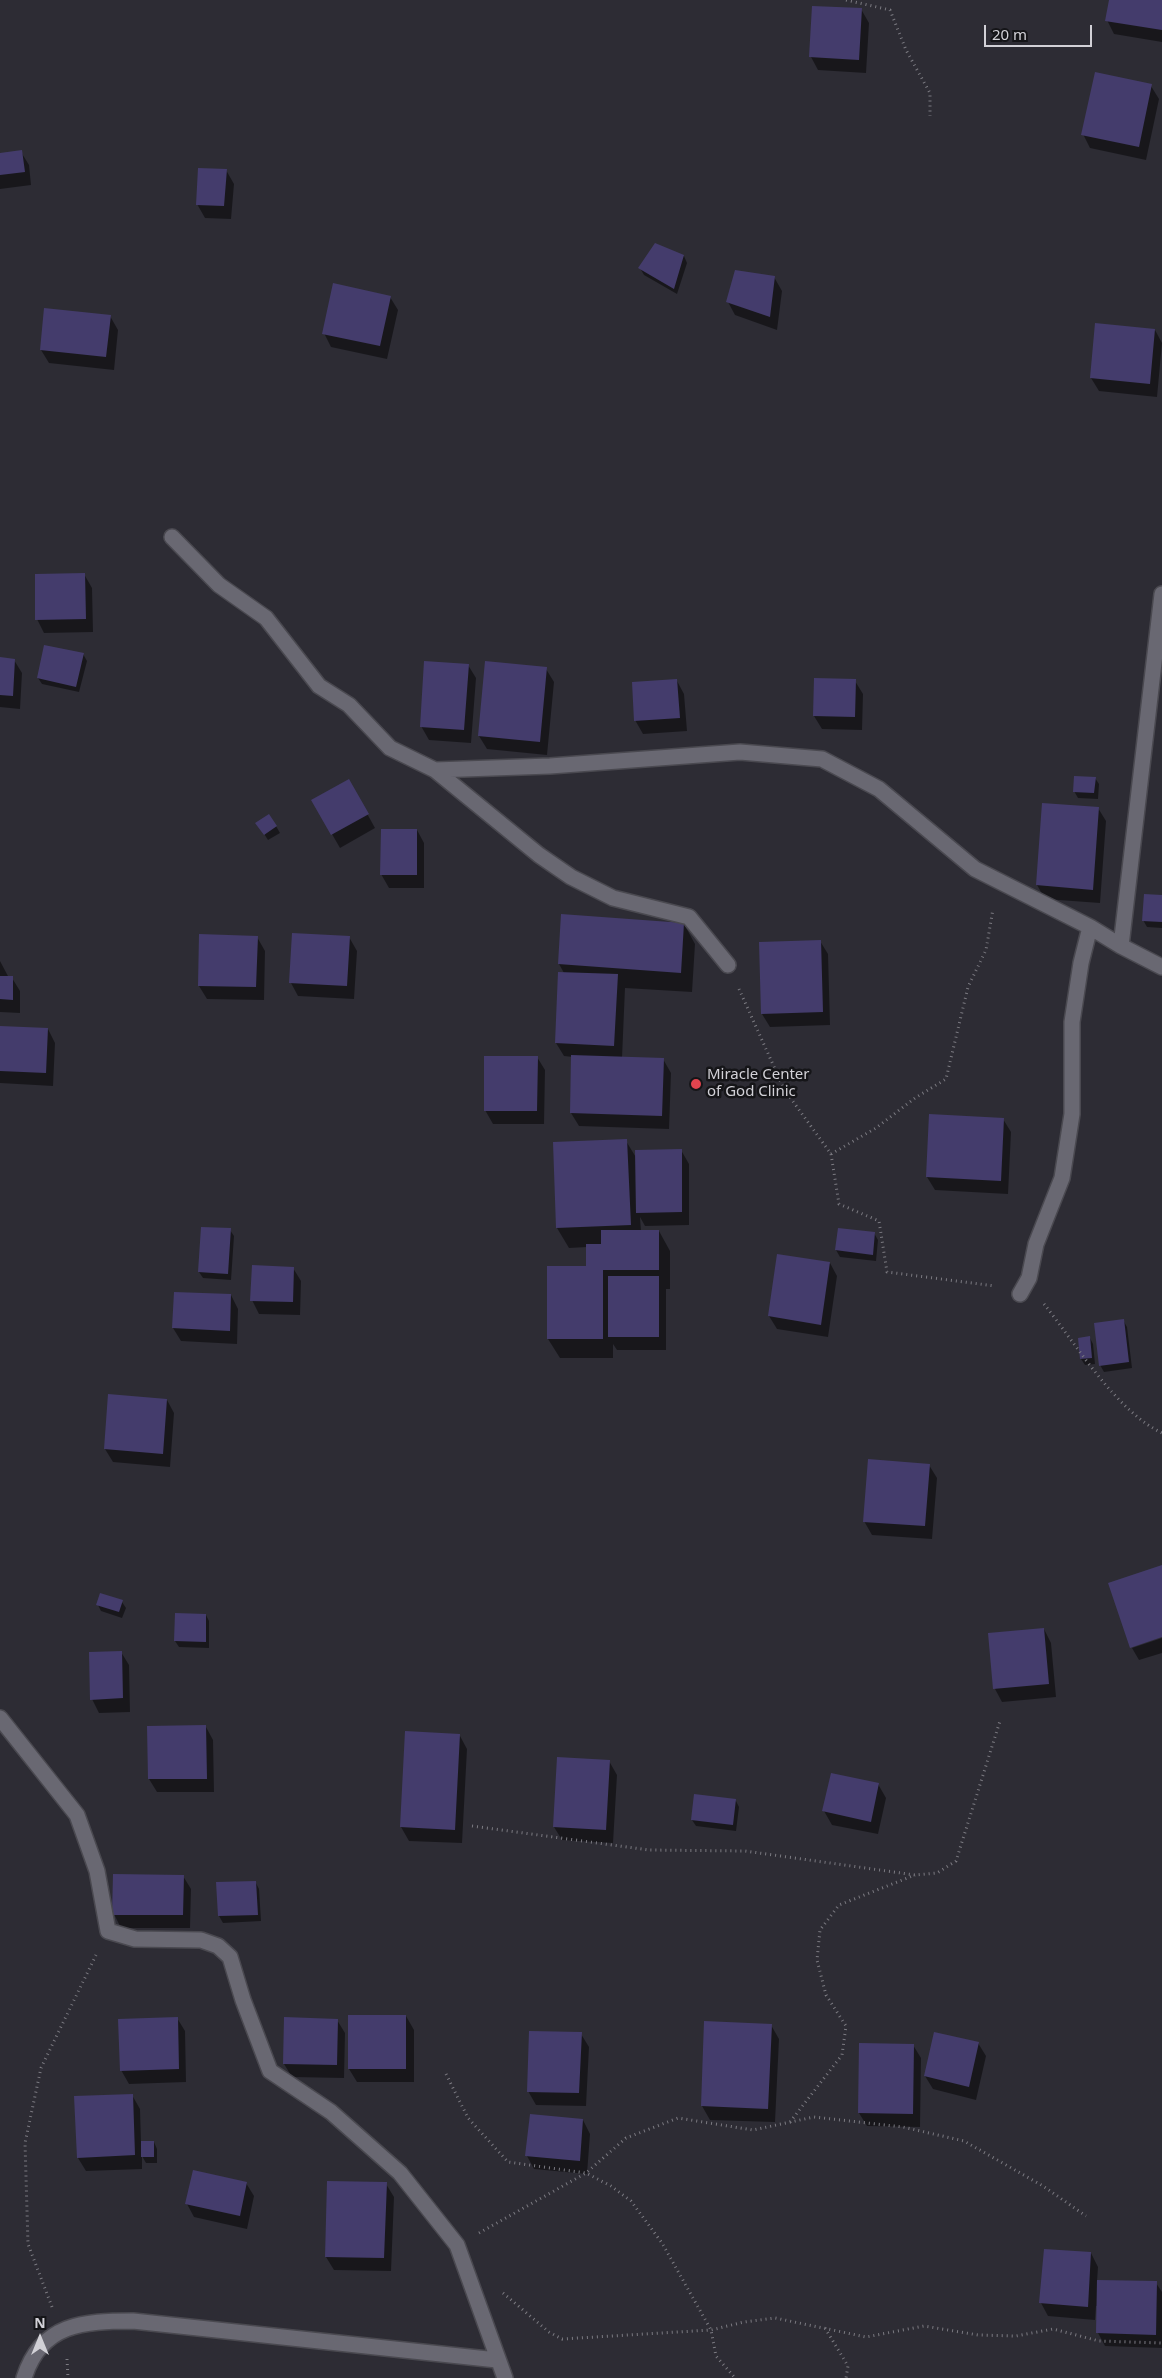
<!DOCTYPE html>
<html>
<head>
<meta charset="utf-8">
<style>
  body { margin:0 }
  #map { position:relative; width:1162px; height:2378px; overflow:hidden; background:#2d2c34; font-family:"Noto Sans",sans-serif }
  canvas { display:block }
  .north { position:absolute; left:15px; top:2313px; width:50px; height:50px; -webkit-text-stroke:4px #151518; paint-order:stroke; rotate:0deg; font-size:14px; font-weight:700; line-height:20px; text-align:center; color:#d2d1d7 }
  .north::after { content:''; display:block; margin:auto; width:18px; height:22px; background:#d2d1d7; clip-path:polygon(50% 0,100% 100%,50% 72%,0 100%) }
  .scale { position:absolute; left:984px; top:25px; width:108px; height:22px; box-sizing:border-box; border:2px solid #d2d1d7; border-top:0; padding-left:6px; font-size:15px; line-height:18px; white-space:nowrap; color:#d2d1d7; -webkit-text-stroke:4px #151518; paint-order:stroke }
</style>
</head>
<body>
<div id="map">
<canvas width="1162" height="2378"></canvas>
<div class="north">N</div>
<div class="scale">20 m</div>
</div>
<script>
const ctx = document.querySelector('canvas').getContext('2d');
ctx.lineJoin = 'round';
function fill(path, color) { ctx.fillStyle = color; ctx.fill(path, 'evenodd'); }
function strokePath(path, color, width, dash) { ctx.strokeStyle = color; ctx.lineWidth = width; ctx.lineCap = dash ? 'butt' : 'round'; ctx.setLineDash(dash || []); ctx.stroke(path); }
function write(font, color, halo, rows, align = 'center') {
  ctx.font = font + ' "Noto Sans",sans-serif'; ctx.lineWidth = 5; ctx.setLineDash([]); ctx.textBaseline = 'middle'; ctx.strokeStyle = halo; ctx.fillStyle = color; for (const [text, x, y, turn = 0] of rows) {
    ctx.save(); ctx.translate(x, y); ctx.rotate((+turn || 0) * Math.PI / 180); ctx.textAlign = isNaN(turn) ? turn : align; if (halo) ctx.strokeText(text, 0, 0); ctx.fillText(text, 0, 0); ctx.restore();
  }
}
const shadow = new Path2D(`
  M1110,0h52v42l-48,-8 -7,-14z
  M861,9l8,14 -3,50 -48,-3 -7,-13z
  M1151,86l8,13 -13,61 -56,-12 -7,-14z
  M21,152l8,13 2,20 -31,4v-35z
  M226,170l8,14 -3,35 -26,-1 -8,-14z
  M684,256l3,7 -10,31 -33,-19 -4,-7z
  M774,277l8,14 -5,39 -42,-15 -7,-13z
  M390,297l8,13 -11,49 -56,-12 -7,-14z
  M110,316l8,14 -4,40 -65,-7 -8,-13z
  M1155,330l7,13 -5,54 -58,-6 -8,-13z
  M84,574l8,14 1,44 -49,1 -7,-14z
  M83,654l4,7 -8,31 -37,-8 -4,-6z
  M0,659l14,1 8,13 -2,36 -20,-2z
  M468,665l8,13 -5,65 -42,-3 -8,-14z
  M546,669l8,13 -7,73 -60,-6 -8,-13z
  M677,681l7,13 3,37 -44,3 -8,-14z
  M855,681l8,13 -1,36 -40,-1 -8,-13z
  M1095,778l4,6 -1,15 -20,-1 -4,-7z
  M349,781l26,47 -35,20 -27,-47z
  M1043,804l55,4 8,13 -6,82 -55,-4 -8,-14z
  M276,826l4,7 -12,7 -7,-11z
  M417,830l7,13v45h-35l-8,-14z
  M1162,897v31l-15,-1 -4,-7z
  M684,924l11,20 -3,48 -67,-4 -3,70 41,1 8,14 -2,56 -90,-3 -8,-13 2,-56 -9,-1 -8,-13 8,-70 -5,-9z
  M257,937l8,14 -1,49 -57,-1 -8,-13z
  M349,937l8,14 -3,48 -56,-3 -7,-13z
  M820,941l8,13 2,71 -60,2 -8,-13z
  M0,961l9,17h3l8,13v22l-20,-1z
  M0,1027l48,2 7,14 -2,43 -53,-3z
  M537,1057l8,13 -1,54h-51l-8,-14z
  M1003,1119l8,13 -3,62 -73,-4 -8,-13z
  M626,1141l11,18 44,-9 8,14v61l-44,1 -5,-9 1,14h18l11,20v38h-4v61h-49l-4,-6v14h-53l-12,-19 39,-72v-20l-18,1 -12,-20 -3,-84z
  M839,1229l35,4 4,7 -2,21 -36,-4 -4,-7z
  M230,1230l4,6 -3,44 -28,-2 -4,-6z
  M830,1263l7,13 -9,61 -51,-8 -8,-13z
  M293,1268l8,13 -1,34 -41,-1 -7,-14z
  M231,1295l7,14 -1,35 -56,-3 -8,-13z
  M1123,1320l4,7 5,41 -28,4 -4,-7z
  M1090,1338l3,6 2,20 -10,1 -4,-6z
  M167,1400l7,13 -4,54 -57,-5 -8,-13z
  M929,1465l8,13 -5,61 -60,-4 -8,-14z
  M122,1602l4,6 -4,10 -21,-7 -3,-6z
  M206,1615l3,6v27l-30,-1 -4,-6z
  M1044,1629l7,14 5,54 -54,5 -7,-13z
  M1162,1638v15l-23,7 -7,-12z
  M121,1652l8,13 1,47 -31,1 -7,-14z
  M206,1727l7,13 1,52h-57l-8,-13z
  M406,1733l54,3 7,13 -5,94 -53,-2 -8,-14z
  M609,1761l8,14 -4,68 -51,-3 -8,-13z
  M878,1784l8,14 -8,36 -46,-9 -8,-14z
  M736,1801l3,6 -3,24 -40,-5 -4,-6z
  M183,1876l8,13 -1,39h-69l-7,-14z
  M218,1883h38l3,6 2,32 -38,2 -4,-7z
  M349,2016h57l8,14v52h-57l-8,-13z
  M177,2018l8,13 1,51 -57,2 -8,-14z
  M337,2020l8,13 -1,45 -52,-1 -8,-13z
  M705,2022l66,3 8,14 -4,83 -65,-2 -8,-14z
  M581,2034l8,13 -3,59 -50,-1 -8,-14z
  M978,2043l8,13 -10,44 -43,-11 -8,-13z
  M913,2045l8,13 -1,69 -53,-1 -8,-13z
  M132,2095l8,14 1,33h13l3,7v14h-11l-4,-7v13l-56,2 -8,-13 -3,-61z
  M583,2120l7,14 -3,40 -53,-5 -7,-13z
  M246,2183l8,13 -7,33 -53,-12 -7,-13z
  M386,2184l8,13 -3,74 -57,-1 -8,-13z
  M1091,2253l7,14 -1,15 59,1 6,9v56l-57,-2 -7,-13v-27h-2l-1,14 -47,-4 -7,-13z`);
const building = new Path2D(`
  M1109,0h53v30l-57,-9z
  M812,6l50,2 -3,52 -50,-3z
  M1095,72l57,12 -13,63 -58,-12z
  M22,150l3,22 -25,3v-22z
  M198,168l29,1 -3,37 -28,-1z
  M655,243l29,12 -10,34 -36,-21z
  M735,270l40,6 -5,41 -44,-15z
  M333,283l58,13 -11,50 -58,-12z
  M44,308l67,7 -5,42 -66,-7z
  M1095,323l60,6 -5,55 -60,-6z
  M85,573l1,46 -51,1v-46z
  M44,645l40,8 -8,34 -39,-9z
  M0,657l15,2 -2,37 -13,-1z
  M424,661l45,3 -5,66 -44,-3z
  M485,661l62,6 -7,75 -62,-6z
  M814,678l42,1 -1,38 -42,-1z
  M677,679l3,39 -46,3 -2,-39z
  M1074,776l22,1 -2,16 -21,-1z
  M349,779l20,35 -38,21 -20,-35z
  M1042,803l57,4 -6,83 -57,-5z
  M269,814l8,12 -13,9 -9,-12z
  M381,829h36v46h-37z
  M1144,894l18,1v27l-20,-1z
  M561,914l123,9 -3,50 -123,-9z
  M292,933l58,3 -3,50 -58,-3z
  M199,934l59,2 -2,51 -58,-1z
  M821,940l2,72 -62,2 -2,-72z
  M558,972l60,2 -4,72 -59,-3z
  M0,976h13v24l-13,-1z
  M0,1026l48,2 -2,45 -46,-2z
  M571,1055l93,3 -2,58 -92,-3z
  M484,1056h54l-1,55h-53z
  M929,1114l75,4 -3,63 -75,-4z
  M627,1139l4,86 -75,3 -3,-86z
  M682,1149v63l-46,1 -1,-63z
  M201,1227l30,1 -3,46 -30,-2z
  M838,1228l37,4 -2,23 -38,-5z
  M601,1230h58v40h-56v69h-56v-73h39v-22h15z
  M777,1254l53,8 -9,63 -53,-9z
  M252,1265l42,2 -1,35 -43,-1z
  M608,1276h51v61h-51z
  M174,1292l57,2 -1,37 -58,-3z
  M1124,1319l5,43 -30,4 -5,-43z
  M1090,1336l2,22 -12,1 -2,-21z
  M108,1394l59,5 -4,55 -59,-5z
  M868,1459l62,5 -5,62 -62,-4z
  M1162,1565v72l-32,11 -22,-65z
  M100,1593l23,7 -4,12 -23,-7z
  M175,1613l31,1v28l-32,-1z
  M1044,1628l5,56 -56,5 -5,-56z
  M122,1651l1,47 -33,2 -1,-48z
  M206,1725l1,54h-59l-1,-53z
  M405,1731l55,3 -5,96 -55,-3z
  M557,1757l53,3 -4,70 -53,-3z
  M831,1773l48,10 -8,39 -49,-11z
  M694,1794l42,5 -3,26 -42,-5z
  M113,1874l71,1 -1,40h-71z
  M256,1881l2,34 -40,1 -2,-34z
  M348,2015h58v54h-58z
  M178,2017l1,52 -59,2 -2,-52z
  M284,2017l54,2 -1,46 -54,-1z
  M704,2021l68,3 -4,85 -67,-3z
  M529,2031l53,1 -3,61 -52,-1z
  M934,2032l45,10 -10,45 -45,-11z
  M859,2043l55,1 -1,70 -55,-1z
  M133,2094l2,61 -58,3 -3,-62z
  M530,2114l53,5 -3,42 -55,-5z
  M141,2141h13v16h-13z
  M193,2170l54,12 -7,34 -55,-12z
  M327,2181l60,1 -3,76 -59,-1z
  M1044,2249l47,3 -3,55 -49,-4z
  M1097,2280l60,1 -1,54 -60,-2z`);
const path = new Path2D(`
  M846,0l44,10 16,40 24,43v23
  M739,989l45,100 47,65 8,50 40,17 8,51 108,14
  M831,1154l45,-26 39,-30 31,-19 22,-92 18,-37 7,-41
  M1044,1304c32,40 72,107 118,129
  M472,1826l177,24 96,1 170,24 22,-2 19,-12 44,-140
  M446,2074l22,44 40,44 78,11 25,13 20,15 31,42 49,87 5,26 19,22
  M790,2122l52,-67 4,-29 -20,-31 -9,-35 3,-30 19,-25 76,-30
  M479,2233l107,-60 40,-35 52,-20 75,12 61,-13 89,10 61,14 79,45 43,30
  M503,2293l46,39 13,7 149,-9 33,-8 31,-4 91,19 58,-11 54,9 38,1 37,-7 46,12 63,2
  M52,2307l-24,-63 -3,-101 16,-75 55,-113
  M825,2328l23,38 -2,12
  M67,2359l1,19`);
const minor = new Path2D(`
  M172,537l47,48 47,33 53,68 30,19 41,43 45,22 104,85 32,22 42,21 76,19 39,48
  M435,770l115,-4 190,-14 82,7 57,30 96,80 115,58 31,19 41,21
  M1121,946l41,-352
  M1020,1294l9,-16 7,-34 26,-66 10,-64v-92l9,-59 9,-36
  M0,1718l77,97 20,56 11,60 27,8 66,1 17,6 12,11 13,43 27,71 61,41 69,61 57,72 48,133
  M24,2378c17,-55 60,-57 109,-57l364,39`);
const markers = [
  [696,1084,6,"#e0444e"]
];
const poiNames = [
  ["Miracle Center",707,1075],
  ["of God Clinic",707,1092]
];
fill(shadow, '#0007');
fill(building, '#443c6c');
strokePath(minor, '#4a4950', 18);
strokePath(path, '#7c7b82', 3, [1, 4]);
strokePath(minor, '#696872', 15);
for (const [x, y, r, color] of markers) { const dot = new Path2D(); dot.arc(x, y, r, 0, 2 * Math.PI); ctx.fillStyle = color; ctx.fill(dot); strokePath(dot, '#151518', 2); }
write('15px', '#d2d1d7', '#151518', poiNames, 'left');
</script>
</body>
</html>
